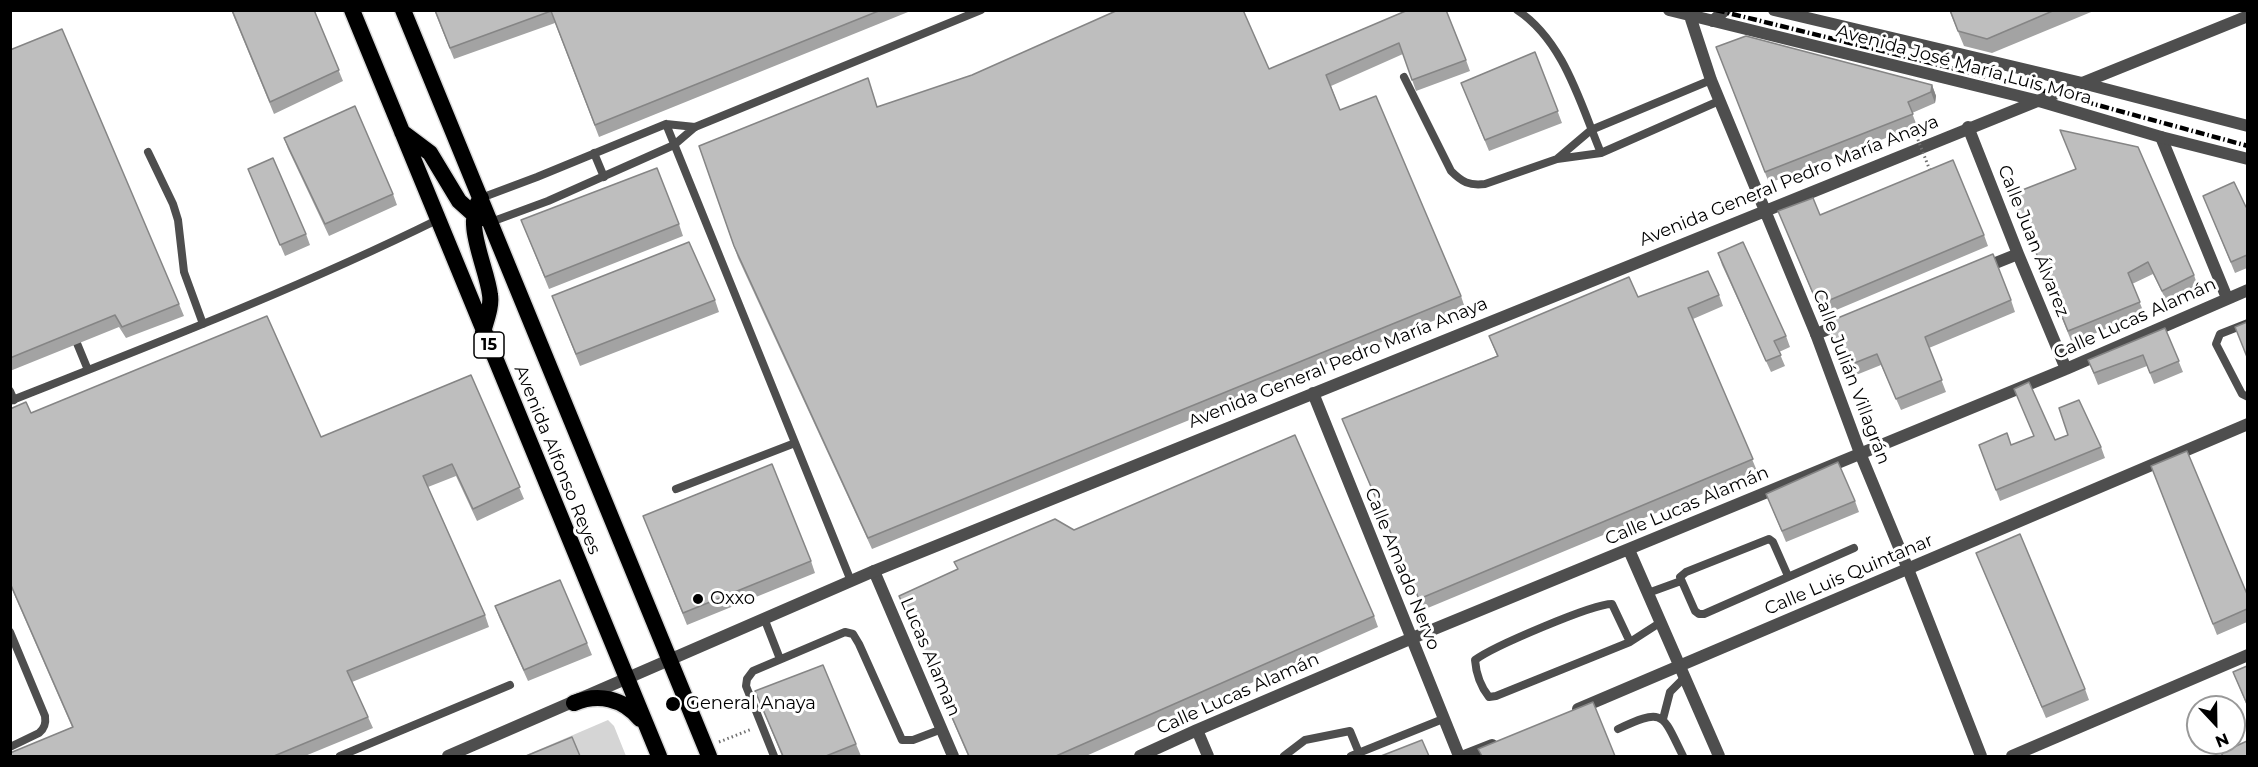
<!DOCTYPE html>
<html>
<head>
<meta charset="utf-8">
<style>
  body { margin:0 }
  #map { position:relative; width:2258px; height:767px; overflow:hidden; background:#fff; font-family:Montserrat,sans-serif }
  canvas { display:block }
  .frame { position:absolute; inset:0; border:12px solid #000; pointer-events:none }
  .north { position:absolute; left:2186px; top:695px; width:60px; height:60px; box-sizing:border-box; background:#fff; border:2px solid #999; border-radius:50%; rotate:158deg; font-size:16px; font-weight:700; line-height:24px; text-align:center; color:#000 }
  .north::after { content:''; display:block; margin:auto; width:21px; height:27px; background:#000; clip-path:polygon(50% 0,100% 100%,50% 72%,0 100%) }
</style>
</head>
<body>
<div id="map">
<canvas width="2258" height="767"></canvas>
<div class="frame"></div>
<div class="north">N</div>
</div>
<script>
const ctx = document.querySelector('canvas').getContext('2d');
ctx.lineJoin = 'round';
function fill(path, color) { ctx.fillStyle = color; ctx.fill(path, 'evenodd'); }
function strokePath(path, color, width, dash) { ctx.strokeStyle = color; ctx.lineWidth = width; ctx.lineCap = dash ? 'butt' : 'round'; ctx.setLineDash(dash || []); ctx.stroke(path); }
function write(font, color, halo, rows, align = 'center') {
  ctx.font = font + ' Montserrat,sans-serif'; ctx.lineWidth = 6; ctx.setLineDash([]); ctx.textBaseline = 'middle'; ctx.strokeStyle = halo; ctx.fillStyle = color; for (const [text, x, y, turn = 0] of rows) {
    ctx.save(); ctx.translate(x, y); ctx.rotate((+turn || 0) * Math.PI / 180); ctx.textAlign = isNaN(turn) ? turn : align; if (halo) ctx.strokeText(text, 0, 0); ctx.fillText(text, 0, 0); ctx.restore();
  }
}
const green = new Path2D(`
  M608,720l6,6 12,30h-102z`);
const path = new Path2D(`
  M719,742l33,-13`);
const service = new Path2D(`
  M1517,10c47,31 63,93 84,143
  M1404,77l47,94c11,11 18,15 34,13l72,-25 44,-6 118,-52
  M666,124l185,457
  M148,152l25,52 5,16 6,52 19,52
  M594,153l10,24
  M1558,158l33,-28 120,-50
  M481,198l56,-21 129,-53 29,3
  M491,222l57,-21 126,-56 21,-18 286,-117
  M2248,323l-28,11 -4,10 26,50 6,3
  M74,336l14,34
  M10,391l4,9
  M10,401c144,-57 289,-113 427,-181
  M676,489l119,-46
  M1788,576l-15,-34 -4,-3 -83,33 -6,5 15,34 4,3h5l150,-66
  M1648,593l33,-12
  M764,618l16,41
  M10,632l35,84c1,7 0,12 -6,17l-29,14
  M1630,642l-18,-38c-20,0 -120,43 -137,56 1,13 6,27 14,37l7,-1 134,-54 31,-20
  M1663,719l7,-27 15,-15
  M1618,729c47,-22 44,-15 65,27
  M340,756l170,-71
  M774,756l-28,-70 1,-7 6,-8 92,-39 8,2 6,10 43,96h11l29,-11
  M1284,756l21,-16 45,-9 9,22
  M1351,756l92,-37`);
const minor = new Path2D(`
  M1713,21l12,-11
  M1968,127l50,127 48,115
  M2161,137l66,161
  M1983,268l35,-14
  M1816,334l28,-11
  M1629,550l90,206
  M874,571l79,185
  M1578,709l670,-285
  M1197,730l11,26
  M1140,756l57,-26 213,-91 656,-270 182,-79
  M1464,756l28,-11
  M2012,756l236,-101`);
const tertiary = new Path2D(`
  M1669,10l370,91 122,36 87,22
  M1688,10l23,70 105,254 44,119 48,116 73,187
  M1774,10l308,73 166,43
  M1313,393l146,363
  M448,756l426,-185 1374,-555`);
const trunk = new Path2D(`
  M352,10l307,746
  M403,10l306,746
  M402,132l28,21 29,48 20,18
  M481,198c-19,24 6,69 9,97 2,11 -4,26 -7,37
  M574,703c24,-10 49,-5 66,16`);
const rail = new Path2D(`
  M1716,10l341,84 191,52`);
const pathBridge = new Path2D(`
  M1913,127l18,46`);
const wall = new Path2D(`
  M231,10h83l29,71 -69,33z
  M434,10h479l-314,127 -44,-114 -101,36z
  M1408,10l58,50 4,11 -54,20 -13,-37 -72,32 9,24 121,186 4,12 -593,241 -134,-291 -39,-112 179,-39 391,-38z
  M1949,10h147l-104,43 -28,-7z
  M1716,47l216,38 4,11 -1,7 -23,10 5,13 -148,57z
  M10,50l169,254 5,12 -58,22 -7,-11 -109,44z
  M1535,52l27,71 -73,28 -28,-68z
  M284,138l109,56 4,11 -68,31 -41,-87z
  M248,169l58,65 4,11 -25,11z
  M2012,194l182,81 4,12 -31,15 -14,-28 -21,10 12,29 -72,30z
  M2203,196l43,11 1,-1v62l-12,5z
  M1778,211l206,24 4,11 -166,70z
  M521,220l158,4 4,12 -134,53z
  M1718,253l68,83 4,11 -11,5 6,14 -14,6 -49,-107z
  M1719,295l4,11 -30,13 64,152 -334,139 -81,-191 155,-63 -8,-20 149,-39z
  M552,296l163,4 4,12 -139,54z
  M2011,300l4,12 -86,36 17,44 -45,18 -20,-45 -30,12 -23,-55z
  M2165,328l18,44 -29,12 -7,-18 -49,19 -10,-25z
  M471,375l53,124 -47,22 -21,-45 -28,11 57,128 4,12 -137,55 16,35 5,11 -68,28h-295l62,-29 -45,-103 -17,-39v-176l21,4 290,24z
  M2014,389l41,51 13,-5 33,12 4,11 -105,43 -21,-56h32l23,-9z
  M2151,466l96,128v28l-30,13z
  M1766,494l89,7 4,11 -73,30z
  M643,516l168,45 4,12 -128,52z
  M1976,553l109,136 4,11 -43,18z
  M899,596l475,20 4,11 -292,129h-118z
  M495,606l92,37 5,12 -64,26 -29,-64z
  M2247,666v40l-14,-34z
  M755,691l101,53 5,12h-79z`);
const shadedWall = new Path2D(`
  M1932,85l4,11 -1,7 -4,-11z`);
const building = new Path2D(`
  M232,10h82l25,60 -69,32z
  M435,10h446l-286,115 -44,-114 -101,37z
  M1118,10h125l26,59 139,-59h38l20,50 -54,20 -13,-37 -73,32 14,35 36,-14 85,200 -593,242 -134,-292 -35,-100 169,-68 9,29 95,-32z
  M1950,10h105l-68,29 -29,-8z
  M62,29l117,275 -57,23 -7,-12 -105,43v-308z
  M1746,36l186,49 -1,7 -23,10 5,12 -148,58 -49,-125z
  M1535,52l23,59 -73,29 -24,-57z
  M355,106l38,88 -68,30 -41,-86z
  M2060,130l78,17 56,128 -32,16 -14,-29 -20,11 12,29 -72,29 -56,-137 64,-25z
  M273,158l33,76 -26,11 -32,-76z
  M1953,160l31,75 -166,70 -40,-94 35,-13 7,17z
  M657,168l22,56 -134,53 -24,-57z
  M2234,182l12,25 1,-1v49l-16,7 -28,-66z
  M689,242l26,58 -139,54 -24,-58z
  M1743,242l43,94 -12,5 7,14 -15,6 -48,-108z
  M1993,254l18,46 -86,37 17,43 -46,19 -19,-45 -30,12 -19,-44z
  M1708,271l11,24 -31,13 65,151 -334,140 -77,-180 156,-63 -9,-20 140,-59 9,20z
  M267,316l54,121 150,-62 49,112 -47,22 -21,-45 -29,12 62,139 -138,56 21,46 -94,39h-264v-3l63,-26 -63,-144v-174l16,-7 5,11z
  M2247,322v35l-12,-30z
  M2165,328l14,33 -29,12 -7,-18 -49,18 -6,-13z
  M2029,382l26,58 13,-5 -9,-27 20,-8 22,47 -105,43 -17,-45 28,-12 4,12 23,-9 -20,-47z
  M1295,435l79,181 -318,140h-87l-70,-160 59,-27 -4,-7 101,-43 19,11z
  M2187,451l60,143v15l-34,15 -62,-158z
  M1838,462l17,39 -73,30 -16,-37z
  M772,464l39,97 -128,52 -40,-97z
  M2020,534l65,155 -43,18 -66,-154z
  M560,580l27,63 -63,27 -29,-64z
  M823,665l33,79 -30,12h-43l-28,-65z
  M2247,666v38l-14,-32z
  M1593,702l22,54h-133l-4,-7z
  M572,737l8,19h-54z
  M1422,740l7,16h-48z
  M2247,741v15h-24l-2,-3z`);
const markers = [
  [698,599,6,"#000"],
  [673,704,8,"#000"]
];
const shields = [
  [489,345,30]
];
const shieldNames = [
  ["15",489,345]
];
const streetNames = [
  ["Avenida José María Luis Mora",1964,65,15],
  ["Avenida General Pedro María Anaya",1789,181,-22],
  ["Calle Juan Álvarez",2033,241,68],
  ["Calle Lucas Alamán",2135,319,-24],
  ["Avenida General Pedro María Anaya",1338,363,-22],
  ["Calle Julián Villagrán",1851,377,69],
  ["Avenida Alfonso Reyes",557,460,68],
  ["Calle Lucas Alamán",1687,506,-23],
  ["Calle Amado Nervo",1402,569,68],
  ["Calle Luis Quintanar",1849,575,-23],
  ["Lucas Alaman",930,657,67],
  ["Calle Lucas Alamán",1238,694,-24]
];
const poiNames = [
  ["Oxxo",710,599],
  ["General Anaya",686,704]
];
fill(green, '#d5d5d5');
strokePath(trunk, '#dbdbdb', 19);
strokePath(path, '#707070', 3, [1.5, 3]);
strokePath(service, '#4e4e4e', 8);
strokePath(minor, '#4e4e4e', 12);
strokePath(tertiary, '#4e4e4e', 12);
strokePath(trunk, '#000', 16);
strokePath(rail, '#000', 4.5, [9, 3, 1.5, 3]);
strokePath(pathBridge, '#707070', 3, [1.5, 3]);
fill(wall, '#a3a3a3');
fill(shadedWall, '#858585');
fill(building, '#bebebe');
strokePath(building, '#858585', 1.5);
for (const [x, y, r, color] of markers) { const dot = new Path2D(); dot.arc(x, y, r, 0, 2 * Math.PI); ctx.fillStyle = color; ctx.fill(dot); strokePath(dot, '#fff', 2); }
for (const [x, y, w] of shields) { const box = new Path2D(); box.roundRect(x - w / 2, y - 13, w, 26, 4.5); ctx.fillStyle = '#fff'; ctx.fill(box); strokePath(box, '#000', 1.5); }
write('bold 16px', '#000', null, shieldNames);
write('18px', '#000', '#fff', streetNames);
write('18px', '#000', '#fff', poiNames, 'left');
</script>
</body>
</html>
